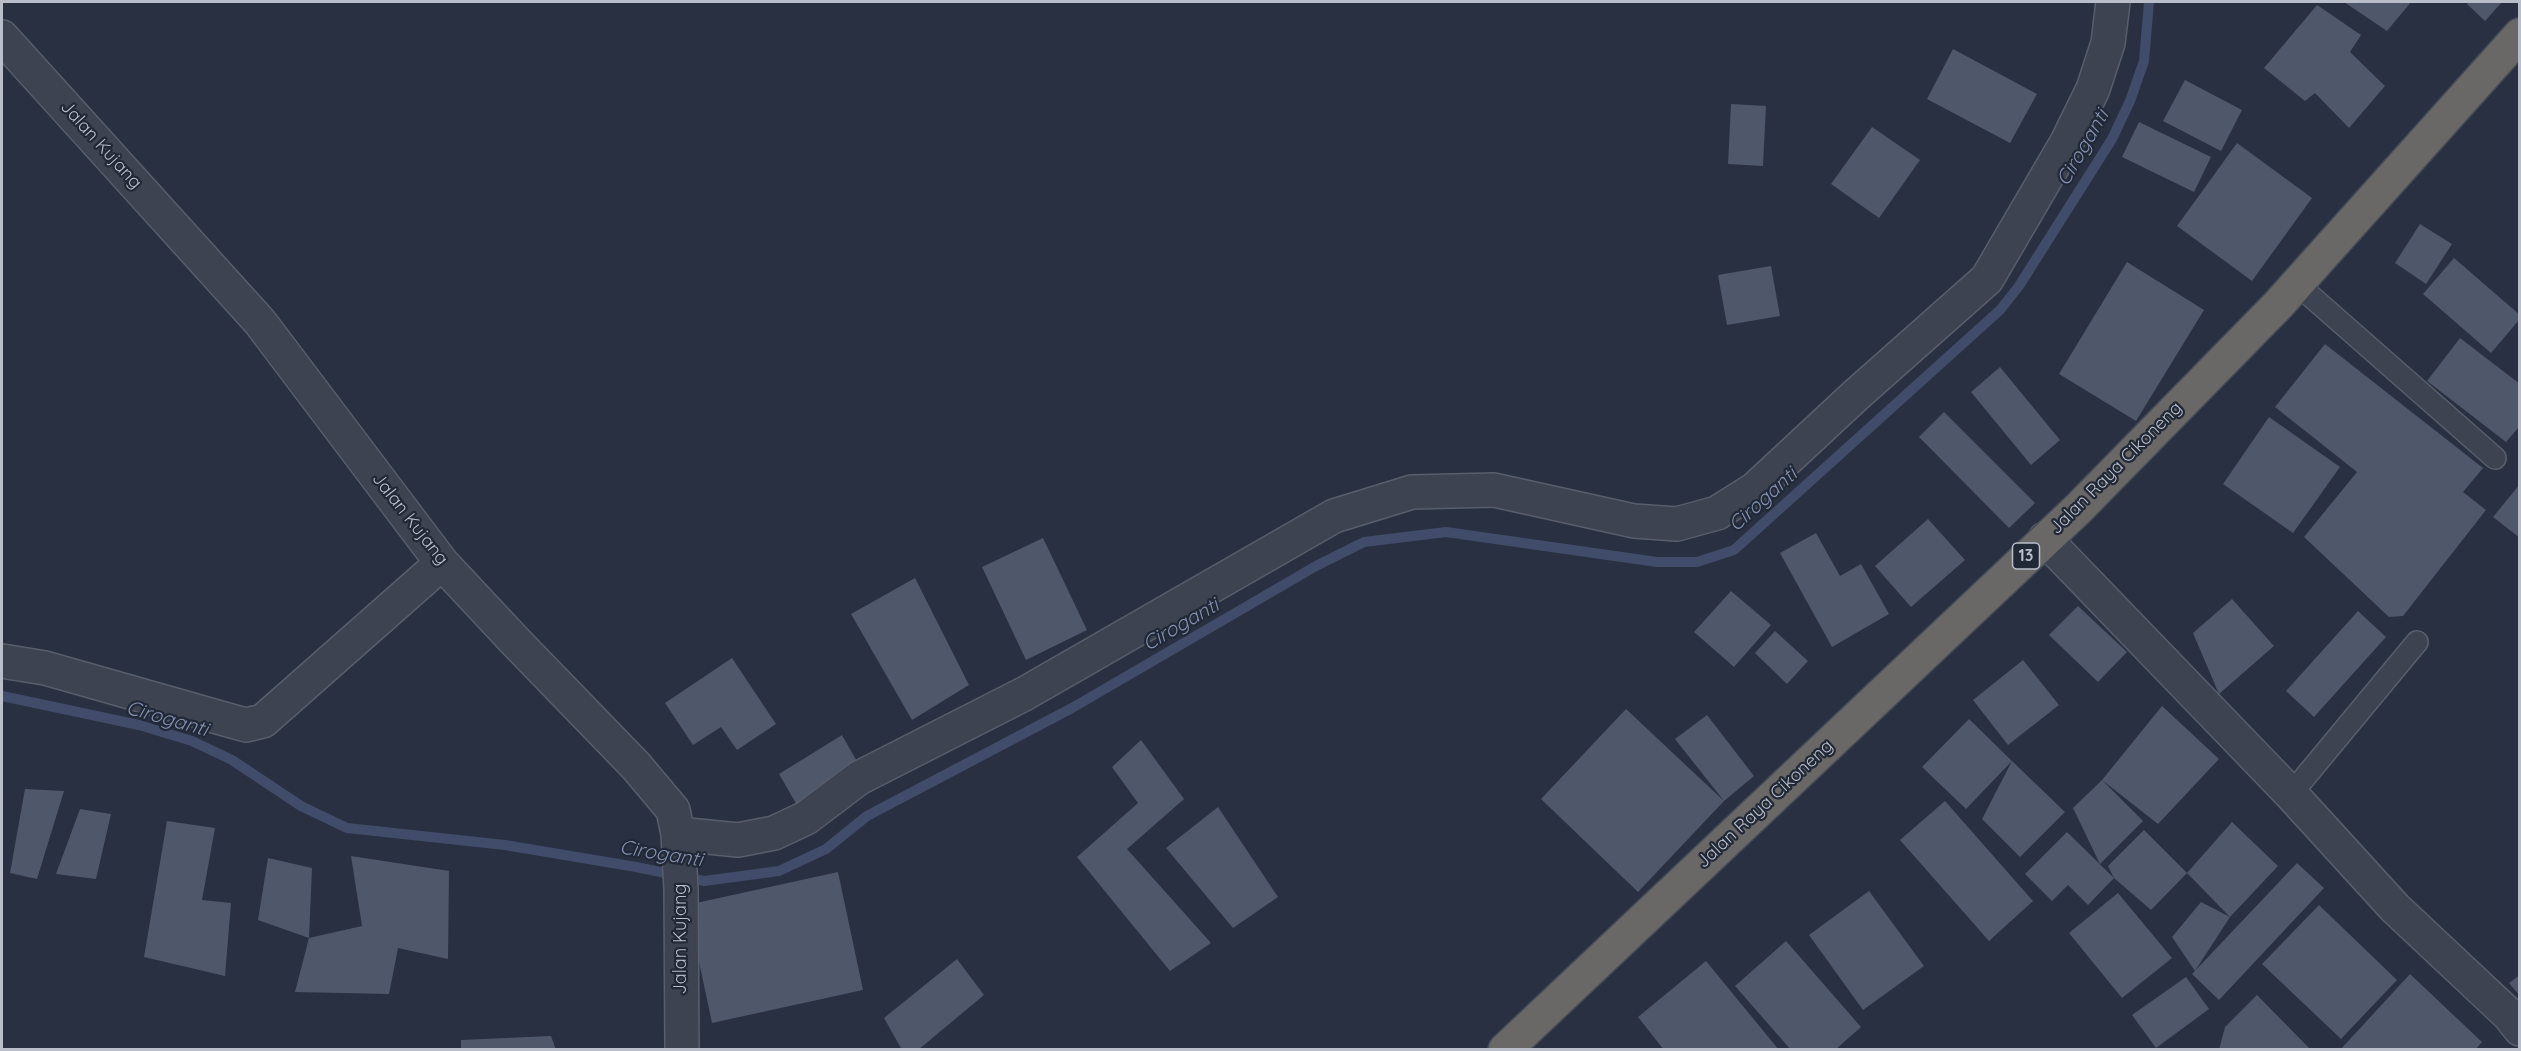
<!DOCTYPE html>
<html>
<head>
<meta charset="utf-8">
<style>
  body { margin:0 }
  #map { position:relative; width:2521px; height:1051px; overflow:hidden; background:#293041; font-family:Quicksand,sans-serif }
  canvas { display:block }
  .frame { position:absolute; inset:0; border:3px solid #babecb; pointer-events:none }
</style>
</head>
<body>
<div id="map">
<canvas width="2521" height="1051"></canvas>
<div class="frame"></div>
</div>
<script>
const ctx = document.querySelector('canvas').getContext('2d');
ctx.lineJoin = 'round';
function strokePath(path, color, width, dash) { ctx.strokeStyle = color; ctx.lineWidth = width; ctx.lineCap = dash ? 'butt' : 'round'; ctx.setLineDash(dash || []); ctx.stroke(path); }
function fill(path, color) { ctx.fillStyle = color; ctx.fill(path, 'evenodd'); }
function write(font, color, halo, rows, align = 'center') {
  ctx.font = font + ' Quicksand,sans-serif'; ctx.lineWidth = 4.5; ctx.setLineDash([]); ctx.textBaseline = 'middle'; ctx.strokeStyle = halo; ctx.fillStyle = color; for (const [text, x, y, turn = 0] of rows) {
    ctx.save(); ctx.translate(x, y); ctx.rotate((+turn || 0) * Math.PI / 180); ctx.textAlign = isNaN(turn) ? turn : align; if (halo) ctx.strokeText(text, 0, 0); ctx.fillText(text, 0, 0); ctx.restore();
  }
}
const stream = new Path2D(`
  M2,696l137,29 53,16 40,19 69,46 46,22 158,17 131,22 68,14 75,-10 47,-22 41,-33 205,-108 244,-142 48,-24 82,-10 211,30h40l37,-12 266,-240 19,-24 93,-147 18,-38 14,-40 5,-59`);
const building = new Path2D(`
  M2344,2h67l-24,29z
  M2469,2h33l-17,19 -18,-17z
  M2317,5l44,30 -11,17 35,34 -36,42 -34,-35 -10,8 -41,-33z
  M1953,49l84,45 -27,49 -83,-44z
  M2185,80l57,30 -21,41 -58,-30z
  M1731,104l35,2 -3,60 -35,-2z
  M2139,122l72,35 -17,35 -72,-35z
  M1872,127l48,33 -41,58 -48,-34z
  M2237,143l75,55 -60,83 -75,-55z
  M2420,224l32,20 -26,40 -31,-21z
  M2454,258l66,57v4l-29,34 -68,-59z
  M2127,262l77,48 -68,111 -77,-47z
  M1771,266l9,50 -53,9 -9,-50z
  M2460,338l60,46v42l-14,16 -79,-61z
  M2325,344l158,124 -20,24 23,18 -83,106 -14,1 -85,-80 53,-65 -82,-65z
  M2000,367l60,73 -29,25 -60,-73z
  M1944,412l91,91 -26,25 -90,-91z
  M2269,417l71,50 -47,66 -70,-49z
  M2520,484v54l-27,-21z
  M1928,519l37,41 -54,47 -36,-41z
  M1816,533l24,43 21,-12 28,50 -57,33 -52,-94z
  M1043,538l44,92 -61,30 -44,-93z
  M915,578l54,107 -57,35 -61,-106z
  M1731,591l40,34 -37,42 -40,-35z
  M2232,599l42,47 -55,48 -26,-61z
  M2078,606l49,46 -29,30 -49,-47z
  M2358,611l28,26 -72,80 -28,-26z
  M1775,631l33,30 -21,23 -32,-31z
  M732,658l44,66 -39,26 -16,-23 -28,18 -28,-42z
  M2023,660l36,45 -51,40 -35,-45z
  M2162,706l57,53 -61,65 -56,-44z
  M1626,709l98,92 -86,91 -97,-93z
  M1707,715l47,61 -30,25 -49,-62z
  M1969,719l43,42 -46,48 -44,-42z
  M842,735l22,39 -63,38 -22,-38z
  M1141,740l43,59 -57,50 84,94 -41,28 -93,-114 61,-54 -26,-36z
  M2012,761l53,51 -45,45 -38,-38z
  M2102,780l41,41 -43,43 -27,-56z
  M25,789l39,2 -27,88 -27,-6z
  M1945,801l88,100 -44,40 -89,-101z
  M1218,807l60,90 -45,31 -67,-80z
  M80,809l31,5 -15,65 -40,-5z
  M167,821l48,7 -13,72 29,3 -6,73 -81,-19z
  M2232,822l46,44 -48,51 -35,54 -23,-34 29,-35 29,15 -43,-44z
  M2144,830l43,43 -36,37 -37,-32 -6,-12z
  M2067,832l47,46 -26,27 -20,-20 -16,16 -27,-27z
  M351,856l98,15 -1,88 -50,-11 -9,46 -94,-2 14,-54 53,-12z
  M268,858l44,10 -3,70 -51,-18z
  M2297,863l27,25 -105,112 -27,-26z
  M838,872l25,118 -151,33 -25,-118z
  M1869,891l55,75 -61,44 -54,-75z
  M2118,893l54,65 -50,40 -53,-65z
  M2319,905l78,75 -56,59 -79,-75z
  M1786,941l75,86 -26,23h-44l-56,-64z
  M957,959l27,36 -66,55h-16l-18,-32z
  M1706,961l73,89h-115l-26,-33z
  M2410,974l72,68 -7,8h-135z
  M2520,975v21l-11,-13z
  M2186,977l23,32 -53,39 -24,-33z
  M2257,995l54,55h-92l6,-23z
  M551,1036l5,14h-95v-10z`);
const service = new Path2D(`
  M2297,284l198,174
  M2291,794l126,-152`);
const minor = new Path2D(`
  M2,37l258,285 182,241 72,77 122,126 37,44 5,24 3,55 1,161
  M2045,539l246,255 104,114 114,107 11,14
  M2,661l43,7 190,54 11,3 17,-4 179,-158
  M678,834l60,6 36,-7 32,-15 53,-40 165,-84 310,-178 78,-24 82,-2 140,31 43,3 40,-11 38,-24 101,-94 131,-116 80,-137 26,-53 15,-46 5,-41`);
const trunk = new Path2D(`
  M1505,1050l573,-541 200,-204 242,-270`);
const shields = [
  [2026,556,27]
];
const shieldNames = [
  ["13",2026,556]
];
const streetNames = [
  ["Jalan Kujang",101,145,48],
  ["Jalan Raya Cikoneng",2116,468,-45],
  ["Jalan Kujang",410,519,52],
  ["Jalan Raya Cikoneng",1765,804,-43],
  ["Jalan Kujang",681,939,-90]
];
const waterNames = [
  ["Ciroganti",2083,148,-60],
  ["Ciroganti",1763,500,-42],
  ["Ciroganti",1181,625,-30],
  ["Ciroganti",167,719,16],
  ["Ciroganti",661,854,9]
];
strokePath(stream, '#404c69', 10);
fill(building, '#4f576a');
strokePath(service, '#585e6b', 24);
strokePath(minor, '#585e6b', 36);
strokePath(trunk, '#444b58', 36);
strokePath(service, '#3d4351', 21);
strokePath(minor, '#3d4351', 33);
strokePath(trunk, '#696866', 33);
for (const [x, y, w] of shields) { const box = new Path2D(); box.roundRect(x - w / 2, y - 13, w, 26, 4.5); ctx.fillStyle = '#212836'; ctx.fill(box); strokePath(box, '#babecb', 1.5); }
write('bold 16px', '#babecb', null, shieldNames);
write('18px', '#babecb', '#212836', streetNames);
write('italic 20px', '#8391b0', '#212836', waterNames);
</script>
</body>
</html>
